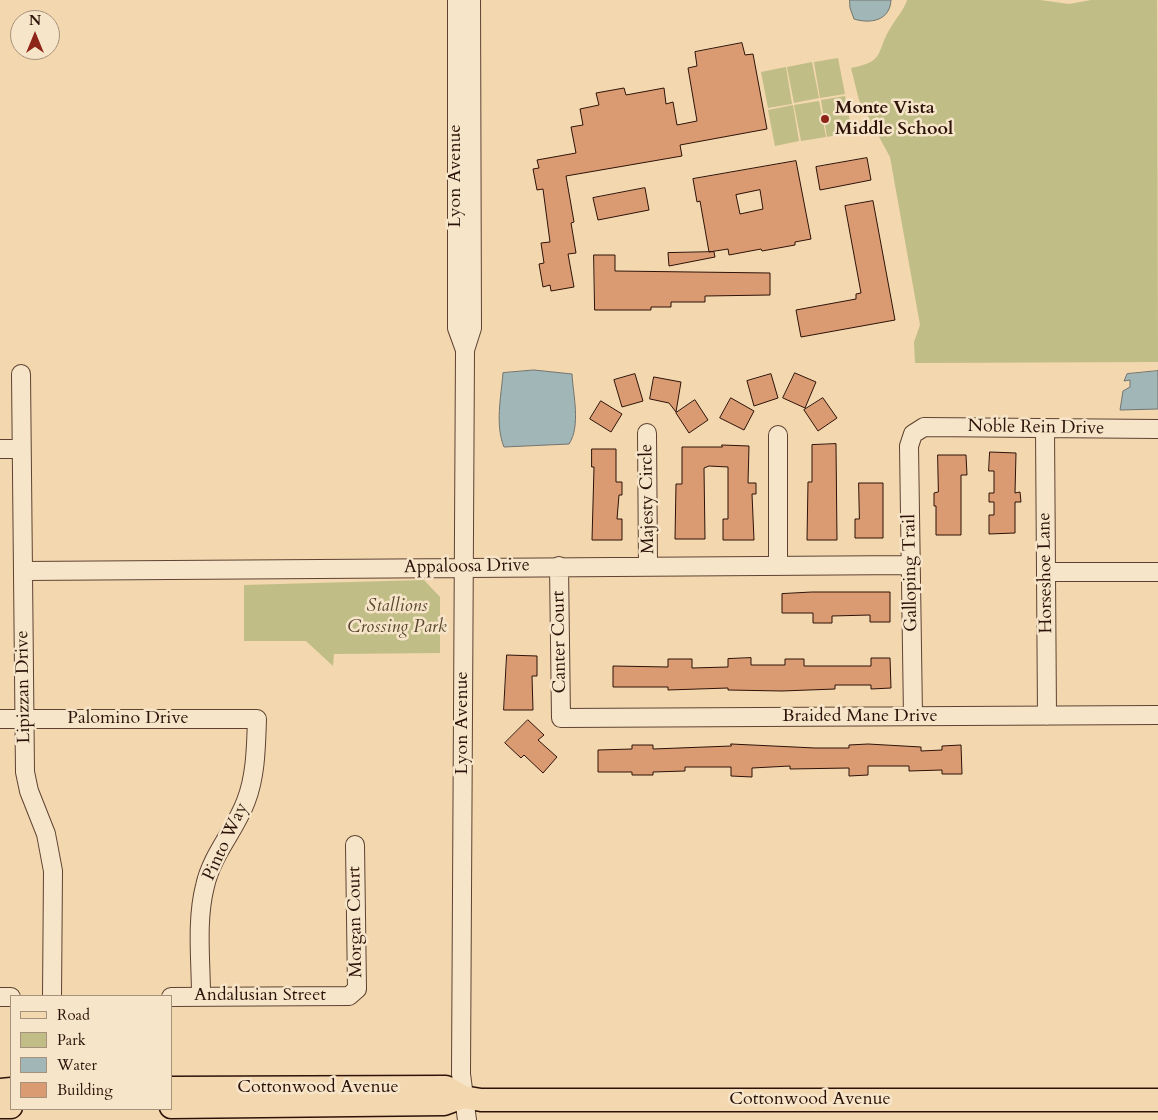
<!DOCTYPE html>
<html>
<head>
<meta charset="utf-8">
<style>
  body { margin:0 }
  #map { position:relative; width:1158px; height:1120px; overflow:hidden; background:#f3d7ae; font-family:Cardo,serif }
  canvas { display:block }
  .legend { position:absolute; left:10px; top:995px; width:162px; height:115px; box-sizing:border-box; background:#f7e5ca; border:1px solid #a6917c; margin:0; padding:6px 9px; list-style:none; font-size:15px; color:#2c1208 }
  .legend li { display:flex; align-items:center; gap:10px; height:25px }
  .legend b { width:25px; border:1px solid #a6917c }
  .north { position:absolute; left:10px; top:10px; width:50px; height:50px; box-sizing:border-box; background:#f7e5ca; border:1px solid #a6917c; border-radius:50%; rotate:0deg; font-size:14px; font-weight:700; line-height:20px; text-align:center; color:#2c1208 }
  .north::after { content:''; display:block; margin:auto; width:18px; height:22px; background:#8f2418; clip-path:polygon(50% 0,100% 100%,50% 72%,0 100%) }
</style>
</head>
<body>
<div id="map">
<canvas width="1158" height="1120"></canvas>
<ul class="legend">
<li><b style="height:6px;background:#f3d7ae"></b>Road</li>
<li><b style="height:14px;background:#c0bd86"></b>Park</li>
<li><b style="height:14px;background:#a1b6b6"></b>Water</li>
<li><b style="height:14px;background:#db9b72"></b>Building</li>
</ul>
<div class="north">N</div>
</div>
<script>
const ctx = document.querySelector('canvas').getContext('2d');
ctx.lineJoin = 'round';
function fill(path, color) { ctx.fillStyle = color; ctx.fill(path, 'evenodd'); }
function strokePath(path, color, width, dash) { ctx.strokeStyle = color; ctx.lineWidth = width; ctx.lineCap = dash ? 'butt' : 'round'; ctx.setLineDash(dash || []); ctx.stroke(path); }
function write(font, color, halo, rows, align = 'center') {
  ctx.font = font + ' Cardo,serif'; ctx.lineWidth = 5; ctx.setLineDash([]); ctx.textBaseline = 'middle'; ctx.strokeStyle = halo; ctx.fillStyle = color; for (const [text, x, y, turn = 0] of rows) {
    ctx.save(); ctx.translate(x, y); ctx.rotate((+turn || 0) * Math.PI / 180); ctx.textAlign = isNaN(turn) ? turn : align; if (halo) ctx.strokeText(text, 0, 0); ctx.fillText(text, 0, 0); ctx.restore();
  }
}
const green = new Path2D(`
  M907,0h133l29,4 22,-4h66l1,362 -243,1 -1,-21 6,-17 -30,-168 -31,-57 -8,-32c36,-7 24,-16 40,-41 5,-9 13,-17 16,-27z
  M838,58l7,36 -25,4 -6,-36z
  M812,62l7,36 -25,5 -7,-36z
  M786,67l6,37 -24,4 -7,-36z
  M845,96l7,36 -25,5 -6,-37z
  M819,101l7,36 -25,4 -7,-36z
  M793,105l6,36 -24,5 -7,-36z
  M424,580l16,17v56l-106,1 -1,12 -27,-25h-62v-56z`);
const water = new Path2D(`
  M850,0h41c-1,21 -21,24 -37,19l-4,-11z
  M534,370l38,4c1,20 9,52 -3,70l-65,3c-9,-22 -3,-50 -1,-74z
  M1158,371v38l-38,1 3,-19 7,-4v-7l-6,1 3,-7z`);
const building = new Path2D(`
  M742,43l3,12 8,-1 14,75 -87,16 2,11 -116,20 8,46 -3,1 5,30 -8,1 6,33 -23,4 -1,-6 -7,2 -4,-23 5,-1 -3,-20 9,-1 -7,-53 -6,1 -4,-21 6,-1 -2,-8 39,-7 -5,-26 12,-2 -3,-16 19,-4 -3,-12 28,-5 2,7 38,-7 2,16 7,-2 4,23 20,-4 -9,-53 9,-2 -2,-14z
  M867,158l4,22 -51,10 -4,-23z
  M796,161l15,78 -16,3v3l-33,6 -1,-2 -32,6 -1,-6 -19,3 -9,-51 -3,1 -4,-23zM760,190l3,19 -23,5 -4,-19z
  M645,188l4,22 -51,10 -5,-22z
  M873,201l22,119 -94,17 -5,-27 60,-11v-5l5,-1 -16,-87z
  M714,252l1,5 -46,9 -1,-13z
  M594,255h21v16l155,2v22l-65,1v6h-34v5h-20v3h-56z
  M795,373l21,9 -11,26 -22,-10z
  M635,374l8,27 -21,6 -8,-27z
  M771,374l7,24 -24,8 -7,-25z
  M654,377l27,5 -5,30 -7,-9 -19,-4z
  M731,398l23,13 -10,19 -24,-12z
  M823,398l14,20 -19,13 -14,-21z
  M695,400l13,20 -19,13 -13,-20z
  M601,401l21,13 -11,18 -21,-13z
  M836,444l1,96h-30l1,-58h4v-37z
  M722,445l27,1 -1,37h8v11h-4l2,46h-31v-21h5v-52l-19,-1 -5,2 1,71h-30l1,-55h6v-37h40z
  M592,449h24v33h6v13h-3l-2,24h5v21h-30l2,-73h-2z
  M990,452l26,1 -1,40 5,-1 1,10h-6v31l-26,1v-19h5v-13h-5v-9h5v-22h-5z
  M938,455h28l1,20h-6v60h-25v-29h-2v-13l4,-1z
  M859,483h24v55h-28v-19h4z
  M812,592h78v30h-20v-7l-38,1v7h-19v-10h-31v-19z
  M507,655l30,1v20h-5l1,34h-29z
  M751,658v7h34v-6h19v7h67v-8h19l1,30 -20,1v-4h-36v4l-53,2 -54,-1v-2l-60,2v-3h-55v-21l55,1v-8h24v9l36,-1v-8z
  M528,720l16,15 -6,5 19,17 -14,16 -19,-18 -3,3 -16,-15z
  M731,744l84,4h34v-3l19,-1 53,3v4l21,-1v-4l19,-1 1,29h-20v-4l-33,1v-5h-41v9l-19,1v-8l-59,1v-3l-38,2v9l-21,-1v-9h-46v4l-32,1v3h-21v-3h-34v-22l34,-1v-4h21v4l78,-3z`);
const minor = new Path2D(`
  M457,0v328l8,22
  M21,374l4,398 4,19 17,43 7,37 -1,125
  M1045,429l2,287
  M647,433l1,133
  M778,435v130
  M0,449h21
  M559,566l2,152 597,-3
  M23,571l887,-6
  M1046,572h112
  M913,716l-4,-270 4,-12 11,-7 234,2
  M0,719h257c-1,27 -1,56 -11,82 -11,30 -34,53 -41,85 -9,35 -4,75 -4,110
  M0,997h11
  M171,997l178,-1 8,-7 -2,-144
  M467,1120l-6,-46 4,-724 7,-22 -1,-328`);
const major = new Path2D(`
  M171,1088l275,-1 17,10 18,3h677
  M0,1090l11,-1
  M0,1107h11
  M171,1107l273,-3 19,-7`);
const markers = [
  [825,119,5,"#8f2418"]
];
const poiNames = [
  ["Monte Vista",835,109],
  ["Middle School",835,130]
];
const streetNames = [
  ["Lyon Avenue",456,176,-90],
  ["Noble Rein Drive",1036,428,1],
  ["Majesty Circle",648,499,-91],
  ["Appaloosa Drive",467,567,-1],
  ["Galloping Trail",911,573,-91],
  ["Horseshoe Lane",1046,573,-91],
  ["Canter Court",560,642,-91],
  ["Lipizzan Drive",24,687,-91],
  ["Braided Mane Drive",860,717],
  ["Palomino Drive",128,719],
  ["Lyon Avenue",463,723,-90],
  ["Pinto Way",226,842,-65],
  ["Morgan Court",356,922,-91],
  ["Andalusian Street",260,996],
  ["Cottonwood Avenue",318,1088],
  ["Cottonwood Avenue",810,1100]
];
const parkNames = [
  ["Stallions",397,607],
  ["Crossing Park",397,628]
];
fill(green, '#c0bd86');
fill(water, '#a1b6b6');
strokePath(water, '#727470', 1);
fill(building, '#db9b72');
strokePath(building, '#2c1208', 1);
strokePath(minor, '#5e4332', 20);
strokePath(major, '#2c1208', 25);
strokePath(minor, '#f7e5ca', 18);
strokePath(major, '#f3d7ae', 22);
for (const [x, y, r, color] of markers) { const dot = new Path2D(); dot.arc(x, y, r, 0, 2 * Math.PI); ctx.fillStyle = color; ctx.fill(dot); strokePath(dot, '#f7e5ca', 2); }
write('bold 18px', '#2c1208', '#f7e5ca', poiNames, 'left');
write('18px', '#2c1208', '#f7e5ca', streetNames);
write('italic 18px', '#58452e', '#f7e5ca', parkNames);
</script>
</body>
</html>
